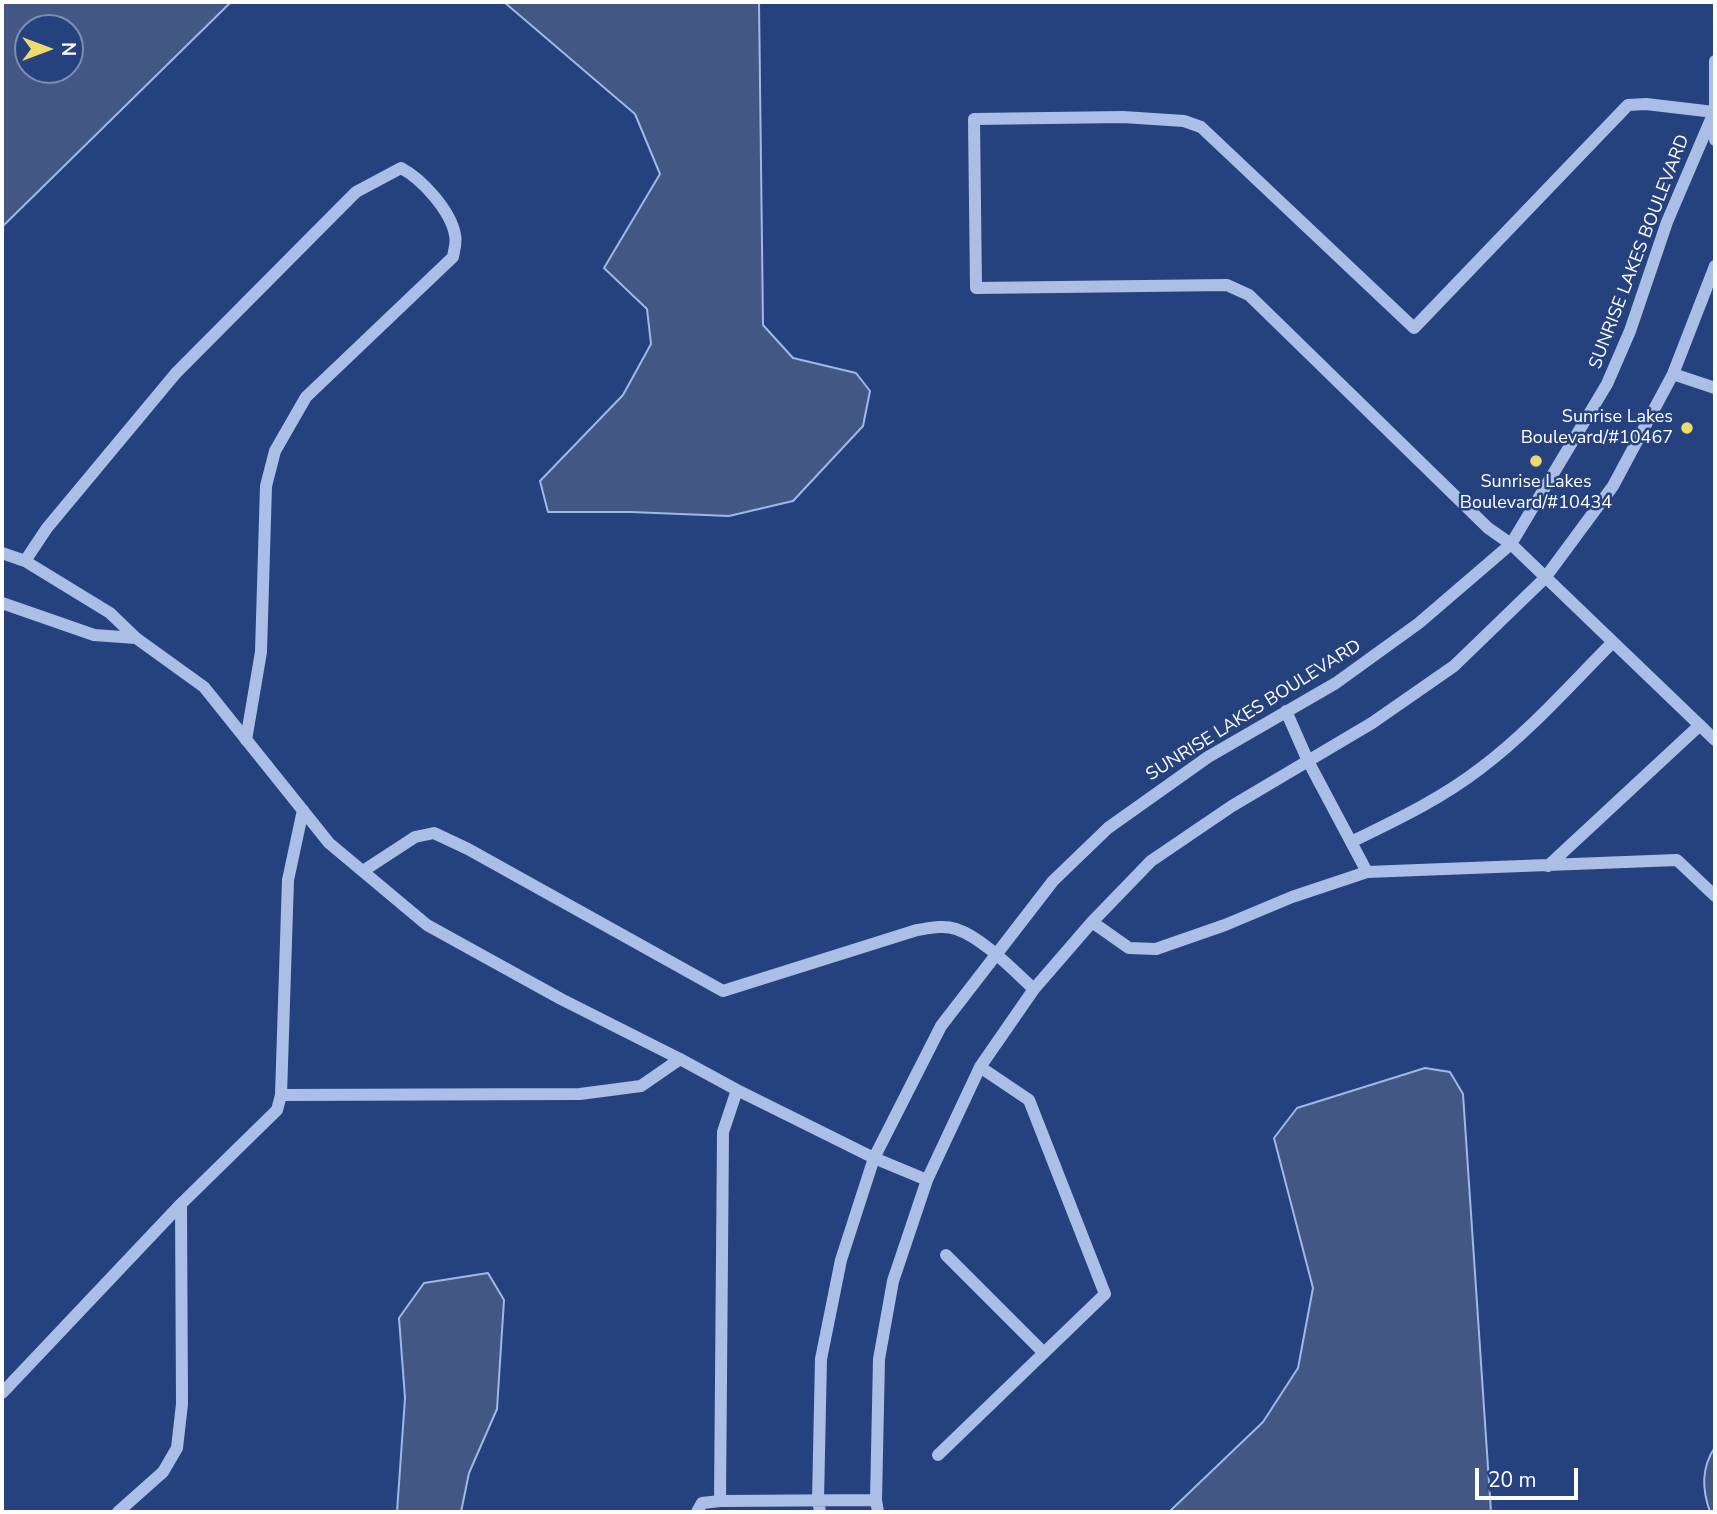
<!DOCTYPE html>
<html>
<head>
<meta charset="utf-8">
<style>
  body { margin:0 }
  #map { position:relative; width:1717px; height:1514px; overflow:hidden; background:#25427f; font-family:"Nunito Sans",sans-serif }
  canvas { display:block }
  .frame { position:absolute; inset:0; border:4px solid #fff; pointer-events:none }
  .north { position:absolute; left:14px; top:14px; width:70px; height:70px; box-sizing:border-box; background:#25427f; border:2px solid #7c8eb2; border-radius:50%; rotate:90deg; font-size:19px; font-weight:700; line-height:28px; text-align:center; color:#fff }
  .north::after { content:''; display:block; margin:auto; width:24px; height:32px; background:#efda6f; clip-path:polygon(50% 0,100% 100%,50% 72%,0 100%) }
  .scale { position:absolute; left:1475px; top:1468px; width:103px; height:32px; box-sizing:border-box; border:4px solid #fff; border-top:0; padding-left:9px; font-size:21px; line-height:24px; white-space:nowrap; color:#fff; -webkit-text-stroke:5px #25427f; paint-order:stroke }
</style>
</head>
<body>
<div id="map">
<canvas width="1717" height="1514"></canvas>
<div class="frame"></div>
<div class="north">N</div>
<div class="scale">20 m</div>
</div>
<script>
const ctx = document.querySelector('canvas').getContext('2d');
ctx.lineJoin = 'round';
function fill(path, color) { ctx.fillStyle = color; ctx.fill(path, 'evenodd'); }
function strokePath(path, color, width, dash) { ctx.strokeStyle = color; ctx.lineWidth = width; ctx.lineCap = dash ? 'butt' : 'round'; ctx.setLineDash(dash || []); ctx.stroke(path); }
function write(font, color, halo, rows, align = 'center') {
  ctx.font = font + ' "Nunito Sans",sans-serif'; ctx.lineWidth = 5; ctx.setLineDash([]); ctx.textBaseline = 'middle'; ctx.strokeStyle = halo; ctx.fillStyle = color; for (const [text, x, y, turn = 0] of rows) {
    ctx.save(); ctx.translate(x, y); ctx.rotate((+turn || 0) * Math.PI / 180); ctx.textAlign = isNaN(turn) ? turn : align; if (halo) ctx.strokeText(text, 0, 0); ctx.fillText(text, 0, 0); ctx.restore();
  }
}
const water = new Path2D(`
  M2,2h229l-229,225zM28,28h42v42h-42z
  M504,2h255l4,323 30,33 63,15 14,18 -7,35 -70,75 -64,15 -98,-4h-83l-8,-31 83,-86 28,-51 -4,-35 -43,-41 56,-94 -25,-60z
  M1425,1068l25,4 13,22 28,418h-322l94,-90 35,-54 15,-80 -39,-150 23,-30z
  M488,1273l16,27 -7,109 -28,64 -8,39h-64l8,-114 -6,-80 25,-35z
  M1715,1447v65h-5c-8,-23 -9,-44 5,-65z`);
const minor = new Path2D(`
  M1715,61v79
  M1714,112l-68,-8 -18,1 -214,223 -213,-201 -17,-6 -61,-4 -149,2 2,169 251,-3 22,10 239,233 23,16 204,196
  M1673,374l42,14
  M2,553l23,8 85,52 26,25 68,49 125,156 98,82 134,74 119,60 57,31 137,68 53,22
  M25,561l22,-33 129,-155 180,-181 45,-24c21,11 50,43 54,67 2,7 -1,15 -2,22l-147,140 -31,54 -9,35 -5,166 -15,88
  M2,603l92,32 42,3
  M1286,711l22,50 59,111 310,-12 38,36
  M1351,842c45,-22 90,-43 130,-74 48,-36 90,-84 132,-126
  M1548,866l152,-141
  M363,871l52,-34 19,-4 34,16 255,142 194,-61c13,-2 27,-5 39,-1 27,9 57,41 78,60
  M1092,922l37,26 27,1 69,-24 67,-28 75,-25
  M281,1095l299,-1 61,-8 39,-27
  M946,1255l98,98
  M2,1393l179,-189 96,-94 4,-15 7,-215 15,-70
  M938,1455l167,-161 -76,-194 -49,-33
  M720,1501l3,-369 14,-42
  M118,1512l45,-40 14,-24 5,-44 -1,-200
  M697,1512l5,-9 18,-2 156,-1
  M820,1512l-2,-12 3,-141 20,-99 33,-102 67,-132 112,-145 55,-53 100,-71 128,-74 83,-60 92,-79 96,-160 23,-53 37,-109 47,-110
  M878,1512l-2,-12 3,-141 14,-78 34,-101 53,-113 54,-78 58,-67 59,-61 81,-55 140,-83 82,-57 91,-88 68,-92 60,-112 42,-108`);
const markers = [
  [1687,428,7,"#efda6f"],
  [1536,461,7,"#efda6f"]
];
const streetNames = [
  ["SUNRISE LAKES BOULEVARD",1640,252,-69],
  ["SUNRISE LAKES BOULEVARD",1254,711,-32]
];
const poiNames = [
  ["Sunrise Lakes",1673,418],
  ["Boulevard/#10467",1673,439],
  ["Sunrise Lakes",1536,483,"center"],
  ["Boulevard/#10434",1536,504,"center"]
];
fill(water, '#435784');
strokePath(water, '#9fb8e7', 2);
strokePath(minor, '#abbfe6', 12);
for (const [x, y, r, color] of markers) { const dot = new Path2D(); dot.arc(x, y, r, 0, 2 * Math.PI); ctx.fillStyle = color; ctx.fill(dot); strokePath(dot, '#25427f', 2.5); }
write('18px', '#fff', '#25427f', streetNames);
write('18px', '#fff', '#25427f', poiNames, 'right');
</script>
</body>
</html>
